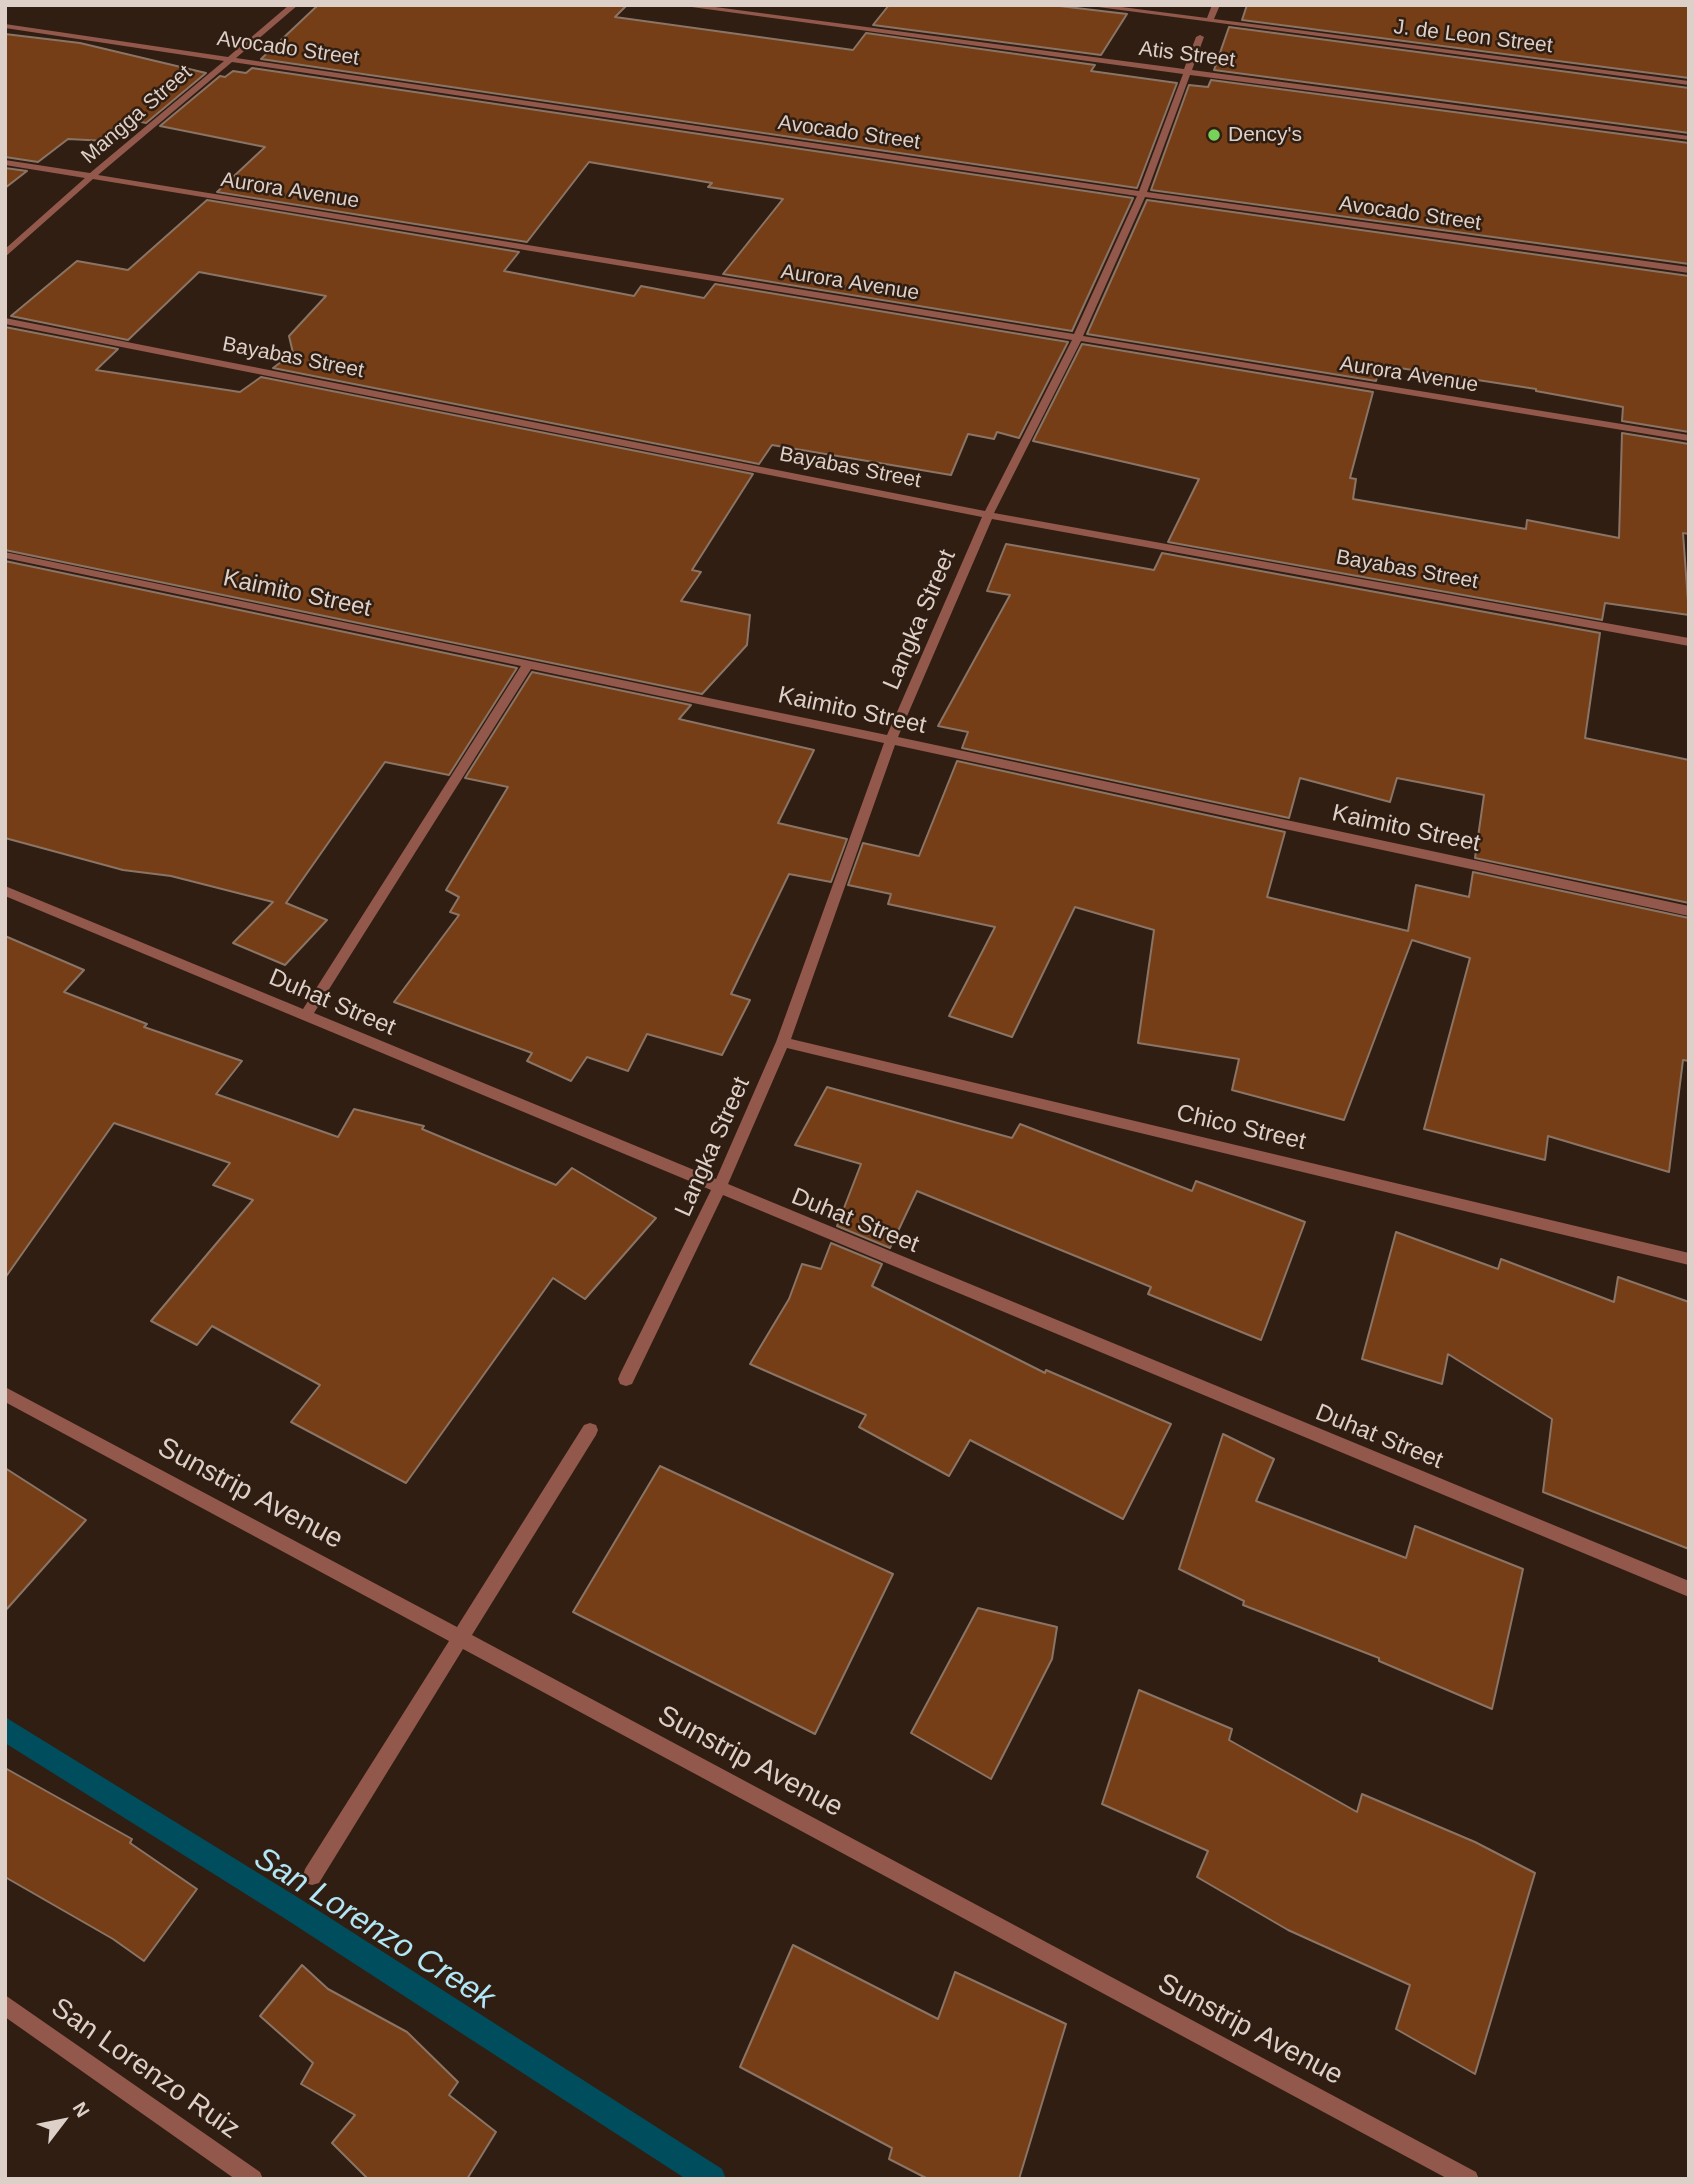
<!DOCTYPE html>
<html>
<head>
<meta charset="utf-8">
<style>
  body { margin:0 }
  #map { position:relative; width:1694px; height:2184px; overflow:hidden; background:#301e12; font-family:Helvetica,sans-serif }
  canvas { display:block }
  .frame { position:absolute; inset:0; border:7px solid #ddd0c9; pointer-events:none }
  .north { position:absolute; left:28px; top:2086px; width:70px; height:70px; -webkit-text-stroke:5px #301e12; paint-order:stroke; rotate:58deg; font-size:19px; font-weight:700; line-height:28px; text-align:center; color:#ddd0c9 }
  .north::after { content:''; display:block; margin:auto; width:24px; height:32px; background:#ddd0c9; clip-path:polygon(50% 0,100% 100%,50% 72%,0 100%) }
</style>
</head>
<body>
<div id="map">
<canvas width="1694" height="2184"></canvas>
<div class="frame"></div>
<div class="north">N</div>
</div>
<script>
const ctx = document.querySelector('canvas').getContext('2d');
ctx.lineJoin = 'round';
function fill(path, color) { ctx.fillStyle = color; ctx.fill(path, 'evenodd'); }
function strokePath(path, color, width, dash) { ctx.strokeStyle = color; ctx.lineWidth = width; ctx.lineCap = dash ? 'butt' : 'round'; ctx.setLineDash(dash || []); ctx.stroke(path); }
function write(font, color, halo, rows, align = 'center') {
  ctx.font = font + ' Helvetica,sans-serif'; ctx.lineWidth = 5; ctx.setLineDash([]); ctx.textBaseline = 'middle'; ctx.strokeStyle = halo; ctx.fillStyle = color; for (const [text, x, y, turn = 0] of rows) {
    ctx.save(); ctx.translate(x, y); ctx.rotate((+turn || 0) * Math.PI / 180); ctx.textAlign = isNaN(turn) ? turn : align; if (halo) ctx.strokeText(text, 0, 0); ctx.fillText(text, 0, 0); ctx.restore();
  }
}
const stream = new Path2D(`
  M5,1717l297,183 420,269 4,10h-40l-402,-261 -279,-175z`);
const building = new Path2D(`
  M318,5h309l-12,12 238,33 13,-17 229,32 -4,6 86,12 -40,105 -876,-129z
  M889,5h162l76,9 -26,41 -228,-30z
  M1247,5h442v73l-447,-58z
  M1229,27l460,61v45l-475,-63z
  M5,34l75,9 126,30 -60,50 -18,-4 -21,22 -39,-2 -30,23 -33,-5z
  M252,68l881,130 -61,133 -349,-57 60,-75 -75,-12 4,-4 -123,-21 -62,80 -310,-50 48,-45 -105,-21 60,-50 5,1 8,-6 13,2z
  M1211,80l478,63v121l-538,-74 38,-105 19,2z
  M5,168l22,3 -22,17z
  M207,200l312,52 -15,19 130,25 7,-10 63,12 11,-14 353,58 -49,96 -22,-6 -3,7 -26,-5 -17,41 -179,-30 -13,19 -486,-96 20,-15 -4,-17 37,-40 -127,-24 -71,68 -117,-24 66,-55 51,9z
  M1147,200l542,76v156l-67,-11 1,-14 -87,-16v-2l-156,-24 -4,16 -289,-47z
  M5,327l113,22 -22,21 144,22 21,-15 492,97 -61,96 9,2 -20,29 69,14 -3,30 -45,49 -697,-144z
  M1082,344l291,48 -23,86 6,1 -3,20 173,30 1,-9 92,18 3,-105 67,11v90l-6,-1 6,82 -84,-12 -3,17 -434,-78 31,-63 -166,-38z
  M1006,544l148,26 8,-17 438,80 -15,105 104,22v143l-214,-45 9,-63 -87,-17 -7,24 -90,-24 -11,40 -327,-70 6,-16 -30,-6 72,-131 -23,-4z
  M5,561l512,107 -68,107 -64,-13 -99,141 41,17 -42,45 -52,-22 40,-41 -102,-26 -48,-6 -118,-32z
  M532,672l159,33 -12,14 135,31 -36,73 69,16 -16,43 -42,-8 -58,120 19,6 -28,55 -75,-21 -19,37 -41,-14 -16,24 -44,-20 5,-8 -138,-51 65,-87 -9,-3 9,-15 -13,-7 62,-103 -43,-9z
  M957,761l328,71 -18,65 141,34 8,-46 53,12 4,-25 216,46v143l-6,-1 -14,112 -121,-36 -3,24 -121,-31 46,-171 -58,-18 -68,180 -112,-30 7,-31 -101,-16 16,-113 -79,-23 -63,130 -63,-21 46,-89 -107,-23 3,-10 -43,-9 15,-42 56,13z
  M5,936l79,34 -20,22 83,32 -3,3 98,34 -26,33 122,43 16,-28 70,17 -2,3 134,56 16,-17 84,50 -71,81 -32,-21 -147,205 -115,-61 29,-37 -108,-59 -15,19 -46,-24 102,-121 -40,-15 17,-22 -116,-40 -109,155z
  M827,1087l185,51 8,-14 172,67 4,-10 109,41 -44,118 -113,-46 3,-7 -234,-96 -27,57 -53,-22 24,-62 -66,-19z
  M1396,1232l102,37 3,-10 113,43 4,-25 71,25v247l-146,-57 9,-73 -104,-65 -6,30 -80,-25z
  M831,1243l51,21 -10,22 173,87 1,-3 125,54 -48,95 -153,-79 -21,36 -90,-49 7,-12 -116,-51 39,-65 13,-35 19,5z
  M1223,1434l51,25 -18,42 150,57 9,-32 108,43 -31,140 -113,-48v-3l-136,-53 1,-4 -65,-32z
  M660,1466l233,108 -78,160 -242,-122z
  M5,1468l81,52 -81,91z
  M978,1608l79,19 -5,32 -61,120 -80,-46z
  M1139,1690l93,39 -3,11 128,72 5,-18 113,48 60,31 -60,201 -79,-45 14,-44 -122,-55 -91,-53 11,-26 -106,-47z
  M5,1768l127,71 -2,4 67,46 -53,72 -31,-22 -108,-62z
  M793,1945l145,74 17,-47 111,52 -47,155h-91l-39,-20 3,-11 -152,-81z
  M302,1965l26,24 79,43 51,50 -9,13 47,37 -29,47h-99l-36,-36 23,-28 -54,-31 12,-21 -53,-47z`);
const minor = new Path2D(`
  M289,5h9l-62,53 903,133 44,-117 -506,-69h23l484,64 12,-32 4,-2 4,2 -12,33 497,66v4l-499,-65 -43,117 542,75v6l-544,-76 -62,139 606,99v6l-608,-100 -87,172 695,125v8l-697,-127 -94,218 791,169v10l-794,-171 -104,294 898,214v12l-902,-217 -59,136 961,397v16l-966,-402 -91,189 -6,2 -6,-2 -2,-5 2,-5 91,-184 -706,-294v-10l298,123 218,-343 -516,-108v-6l882,183 95,-218 -977,-193v-6l980,193 87,-171 -979,-161 -88,78v-8l80,-71 -80,-13v-5l85,13 134,-112 -219,-33v-4l223,33zM232,62l905,134 -63,138 -976,-159zM531,669l353,74 -108,299 -60,137 -402,-166z
  M1083,5h23l101,13 5,-13h8l-6,14 475,62v4z
  M5,1387l452,240 127,-202 6,-2 6,2 2,5 -2,5 -124,200 1004,537 3,7h-31l-985,-530 -144,234 -7,2 -7,-2 -2,-7 2,-7 144,-228 -444,-239z
  M5,1995l255,177 3,7h-28l-230,-162z`);
const markers = [
  [1214,135,7,"#77d259"]
];
const farStreetnames = [
  ["J. de Leon Street",1473,37,7],
  ["Avocado Street",288,49,8],
  ["Atis Street",1187,55,7],
  ["Mangga Street",137,115,-41],
  ["Avocado Street",849,133,8],
  ["Aurora Avenue",290,191,9],
  ["Avocado Street",1410,214,8],
  ["Aurora Avenue",850,283,9],
  ["Bayabas Street",293,358,11],
  ["Aurora Avenue",1409,375,9],
  ["Bayabas Street",850,468,11],
  ["Bayabas Street",1407,570,10]
];
const farPoinames = [
  ["Dency's",1228,135]
];
const streetNames = [
  ["Kaimito Street",297,594,12],
  ["Langka Street",920,620,-67],
  ["Kaimito Street",852,711,12],
  ["Kaimito Street",1406,829,12],
  ["Duhat Street",332,1003,23],
  ["Chico Street",1241,1128,13],
  ["Langka Street",713,1147,-66],
  ["Duhat Street",855,1221,22],
  ["Duhat Street",1379,1437,22]
];
const nearStreetnames = [
  ["Sunstrip Avenue",250,1494,28],
  ["Sunstrip Avenue",750,1762,28],
  ["Sunstrip Avenue",1250,2030,28],
  ["San Lorenzo Ruiz",145,2069,35]
];
const nearWaternames = [
  ["San Lorenzo Creek",374,1929,32]
];
fill(stream, '#004e5d');
fill(building, '#763e16');
strokePath(building, '#8a7466', 2);
fill(minor, '#92584b');
for (const [x, y, r, color] of markers) { const dot = new Path2D(); dot.arc(x, y, r, 0, 2 * Math.PI); ctx.fillStyle = color; ctx.fill(dot); strokePath(dot, '#301e12', 2.5); }
write('21px', '#ddd0c9', '#301e12', farStreetnames);
write('21px', '#ddd0c9', '#301e12', farPoinames, 'left');
write('24px', '#ddd0c9', '#301e12', streetNames);
write('28px', '#ddd0c9', '#301e12', nearStreetnames);
write('italic 32px', '#b1e7f6', '#301e12', nearWaternames);
</script>
</body>
</html>
